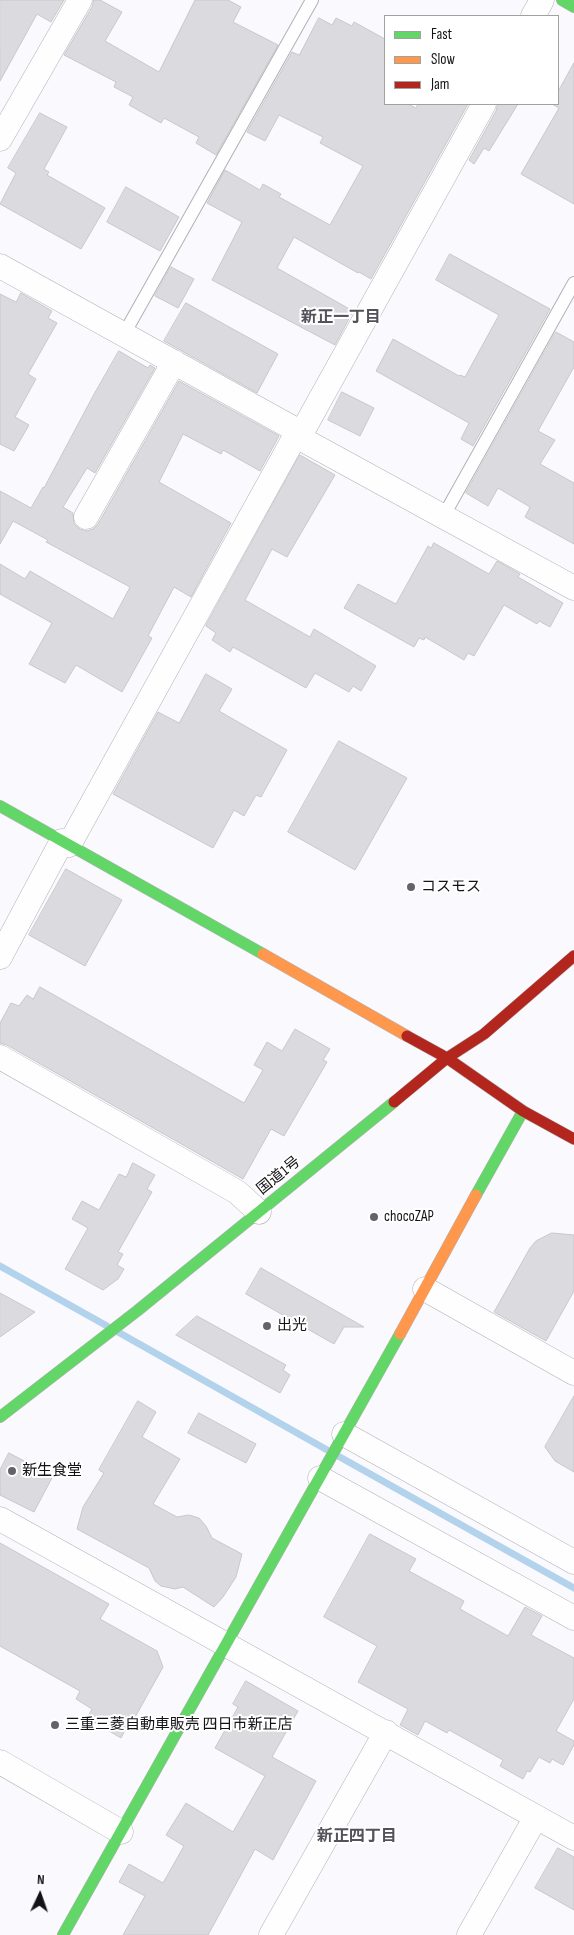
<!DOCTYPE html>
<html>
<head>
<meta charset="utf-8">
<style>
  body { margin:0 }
  #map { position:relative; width:574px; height:1935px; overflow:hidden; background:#fafafe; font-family:"Sofia Sans Condensed",sans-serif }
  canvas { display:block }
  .legend { position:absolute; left:384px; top:15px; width:175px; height:90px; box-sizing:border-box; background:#fff; border:1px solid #a1a1a2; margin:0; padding:6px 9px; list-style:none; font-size:15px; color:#131317 }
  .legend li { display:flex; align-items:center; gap:10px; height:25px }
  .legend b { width:25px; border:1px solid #a1a1a2 }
  .north { position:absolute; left:15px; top:1870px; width:50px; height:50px; -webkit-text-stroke:4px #fff; paint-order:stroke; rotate:3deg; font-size:14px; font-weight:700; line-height:20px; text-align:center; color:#131317 }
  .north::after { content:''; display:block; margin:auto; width:18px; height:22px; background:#131317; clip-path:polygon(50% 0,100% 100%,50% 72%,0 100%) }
</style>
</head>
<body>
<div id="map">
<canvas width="574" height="1935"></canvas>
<ul class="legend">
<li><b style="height:6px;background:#63d668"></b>Fast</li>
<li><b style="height:6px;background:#ff974d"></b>Slow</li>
<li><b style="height:6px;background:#b3261e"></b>Jam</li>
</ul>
<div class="north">N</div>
</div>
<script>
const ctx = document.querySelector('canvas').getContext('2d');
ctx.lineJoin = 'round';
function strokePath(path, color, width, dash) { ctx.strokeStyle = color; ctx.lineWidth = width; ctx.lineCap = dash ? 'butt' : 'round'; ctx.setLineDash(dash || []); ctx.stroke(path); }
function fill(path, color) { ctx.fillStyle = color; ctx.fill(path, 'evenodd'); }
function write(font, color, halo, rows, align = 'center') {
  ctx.font = font + ' "Sofia Sans Condensed","Noto Sans JP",sans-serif'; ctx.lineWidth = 4; ctx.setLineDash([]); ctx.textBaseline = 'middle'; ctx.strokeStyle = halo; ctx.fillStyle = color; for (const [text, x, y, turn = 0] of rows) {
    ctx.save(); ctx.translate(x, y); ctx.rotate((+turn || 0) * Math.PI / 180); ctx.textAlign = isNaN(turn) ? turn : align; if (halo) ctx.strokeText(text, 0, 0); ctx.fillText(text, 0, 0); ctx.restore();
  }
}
const stream = new Path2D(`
  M0,1266l107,60
  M118,1332l211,119
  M338,1456l236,132`);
const building = new Path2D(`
  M0,0h64l-13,22 -14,-8 -37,67z
  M94,0h6l22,12 -17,29 54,31 36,-72h33l13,7 -8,15 45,23 -62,110 -20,-12 3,-6 -35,-19 -3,5 -32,-18 4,-8 -19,-10 2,-5 -52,-27 28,-48z
  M319,18l13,7 4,-7 16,8 2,-4 31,17v65h23l8,4 2,-4h50l-97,175 -12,-7 -1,1 -64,-36 -17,31 76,43 -18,34 -123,-65 30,-58 -35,-19 18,-33 35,20 3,-6 18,10 -2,3 51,28 33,-59 -43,-23 3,-6 -44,-22 -14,26 -18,-9 45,-80 7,3z
  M574,63v141l-53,-30 38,-66 -7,-4h6v-12z
  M498,104h20l-29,47 -5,-3 -10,16 -5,-4 27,-49z
  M40,113l27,14 -23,42 5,3 -2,3 58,33 -24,41 -81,-45 16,-31 -8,-5z
  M126,187l53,30 -19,34 -53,-29z
  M450,254l100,55 -77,137 -12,-7 8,-16 -93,-52 17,-32 66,37 1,-1 5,2 34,-62 -63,-35z
  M171,267l23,12 -16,29 -23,-12z
  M21,293l31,18 -4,7 9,5 -29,51 8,5 -21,38 14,8 -15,26 -14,-7v-150l16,8z
  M186,303l92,51 -21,39 -93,-52z
  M556,332l18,10v25l-36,64 17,9 -15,24 34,19v61l-49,-27 5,-10 -32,-19 -10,18 -22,-13z
  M119,351l29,17 2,-3 5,3 -60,105 -8,-5 -24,39 10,6 1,11 6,5 7,2 6,-2 5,-5 81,-143 100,55 -19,35 -37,-21 -2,4 -38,-20 -24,48 72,41 -40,74 -17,-10 -26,49 4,2 -30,54 -46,-27 -11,18 -36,-19 23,-41 -52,-29v-30l25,15 5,-8 83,48 17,-32 -84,-45 2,-2 -35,-19 -13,23v-53l31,17 12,-21 1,1 49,-92z
  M342,392l32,16 -14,28 -32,-16z
  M300,455l35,20 -48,82 -15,-8 -27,51 65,37 4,-8 62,37 -15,25 -8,-5 -4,6 -34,-19 -9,15 -73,-41 -3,5 -18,-12 4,-7 -10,-7z
  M434,543l55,31 8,-13 23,13 -2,3 45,26 -13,24 -11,-6 -2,3 -33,-19 -30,51 -6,-3 -4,7 -39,-23 -1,3 -5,-2 -5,9 -70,-39 14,-24 38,20 32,-58 3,2z
  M206,674l26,15 -13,22 68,39 -26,47 -5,-2 -12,21 -10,-6 -21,38 -100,-54 45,-82 21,11z
  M339,741l68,37 -52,92 -67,-38z
  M66,869l56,31 -37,66 -56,-31z
  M40,987l204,116 19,-33 -9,-5 13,-23 15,9 13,-22 35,20 -7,11 4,2 -43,74 -13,-7 -28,50 -236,-134 -7,-2v-20l11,-20 8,3 8,-11 6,4z
  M133,1163l22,12 -8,14 5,3 -34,60 5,2 -6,11 7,4 -6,10 -15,11 -38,-21 23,-41 -16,-9 10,-18 17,9 20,-36 7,3z
  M552,1233l22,2v56l-28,50 -52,-29 36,-64 6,-7z
  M261,1268l103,59h-20l-10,17 -88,-50z
  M0,1293l35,19 -35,25z
  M197,1316l89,49 -3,5 7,5 -10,18 -104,-58z
  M574,1396v76l-19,-11 -10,-14z
  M138,1401l18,11 -14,25 38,22 -27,45 24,13 12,-2 10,3 7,8 6,12 30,16 -6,23 -13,20 -9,10 -31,-20 -8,2 -14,-3 -6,-5 -6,-13 -72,-39 6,-22 21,-34 -5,-3z
  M199,1413l57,31 -10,19 -58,-30z
  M9,1453l44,23 -19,36 -34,-17v-25z
  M370,1534l46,25 -7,12 55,30 -4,8 48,27 17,-29 17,9 -11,19 43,23v41l-18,32 18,10v4l-11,20 -11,-6 -2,4 -11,-6 -9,15 -3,-1 -4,8 -23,-13 3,-6 -54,-30 -2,3 -22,-12 -7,14 -18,-10 8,-16 -50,-27 19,-36 -53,-29z
  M0,1543l109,61 -9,15 57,32 6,16 -30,54 -2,-2 -10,19 -34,-20 5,-9 -16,-10 4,-8 -80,-45z
  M246,1681l52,30 -26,46 44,24 -43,79 -18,-11 -47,86h-85l22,-39 -26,-14 10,-18 34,19 21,-37 -18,-11 20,-32 47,29 32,-56 -50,-28 23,-41 -5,-3z
  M558,1848l16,9v53l-39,-22z`);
const lane = new Path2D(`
  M124,334l188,-334
  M443,517l131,-234`);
const street = new Path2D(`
  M533,16l9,-16
  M0,139l80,-139
  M0,266l298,165 9,11 267,146
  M301,434l183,-330
  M86,517l88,-155
  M69,845l229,-414
  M0,957l62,-116
  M0,1057l237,135 22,20
  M425,1289l149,84
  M344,1434l230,128
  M320,1478l254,140
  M0,1519l574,319
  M0,1762l121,70
  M271,1935l115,-203
  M469,1935l67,-118`);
const fast = new Path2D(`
  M562,0l12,7
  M0,806l263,148
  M476,1195l47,-84
  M0,1417l137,-106 257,-209
  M63,1935l337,-601`);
const slow = new Path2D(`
  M263,954l144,82
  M400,1334l76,-139`);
const jam = new Path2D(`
  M407,1036l40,22 76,53 51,28
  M394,1102l53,-44 37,-24 90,-78`);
const markers = [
  [411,887,5,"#646468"],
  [374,1217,5,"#646468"],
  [267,1326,5,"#646468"],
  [12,1471,5,"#646468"],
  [55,1725,5,"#646468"]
];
const poiNames = [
  ["コスモス",421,887],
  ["chocoZAP",384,1217],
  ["出光",277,1326],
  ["新生食堂",22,1471],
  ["三重三菱自動車販売 四日市新正店",65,1725]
];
const streetNames = [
  ["国道1号",279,1176,-39]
];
const neighbourhoodNames = [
  ["新正一丁目",341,318],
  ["新正四丁目",357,1837]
];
strokePath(stream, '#b3d3ec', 7);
fill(building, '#dbdbdf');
strokePath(building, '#c8c8cc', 1);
strokePath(lane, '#b1b1b5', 14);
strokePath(street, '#b1b1b5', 25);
strokePath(fast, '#b1b1b5', 12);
strokePath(slow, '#b1b1b5', 12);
strokePath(jam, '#b1b1b5', 12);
strokePath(lane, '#fefeff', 12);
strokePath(street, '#fefeff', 24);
strokePath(fast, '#63d668', 11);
strokePath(slow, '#ff974d', 11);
strokePath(jam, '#b3261e', 11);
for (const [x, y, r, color] of markers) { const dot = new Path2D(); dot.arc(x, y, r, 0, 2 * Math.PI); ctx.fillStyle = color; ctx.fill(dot); strokePath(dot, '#fff', 2); }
write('15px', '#131317', '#fff', poiNames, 'left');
write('15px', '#131317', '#fff', streetNames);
write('bold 16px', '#52525a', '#fff', neighbourhoodNames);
</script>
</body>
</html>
